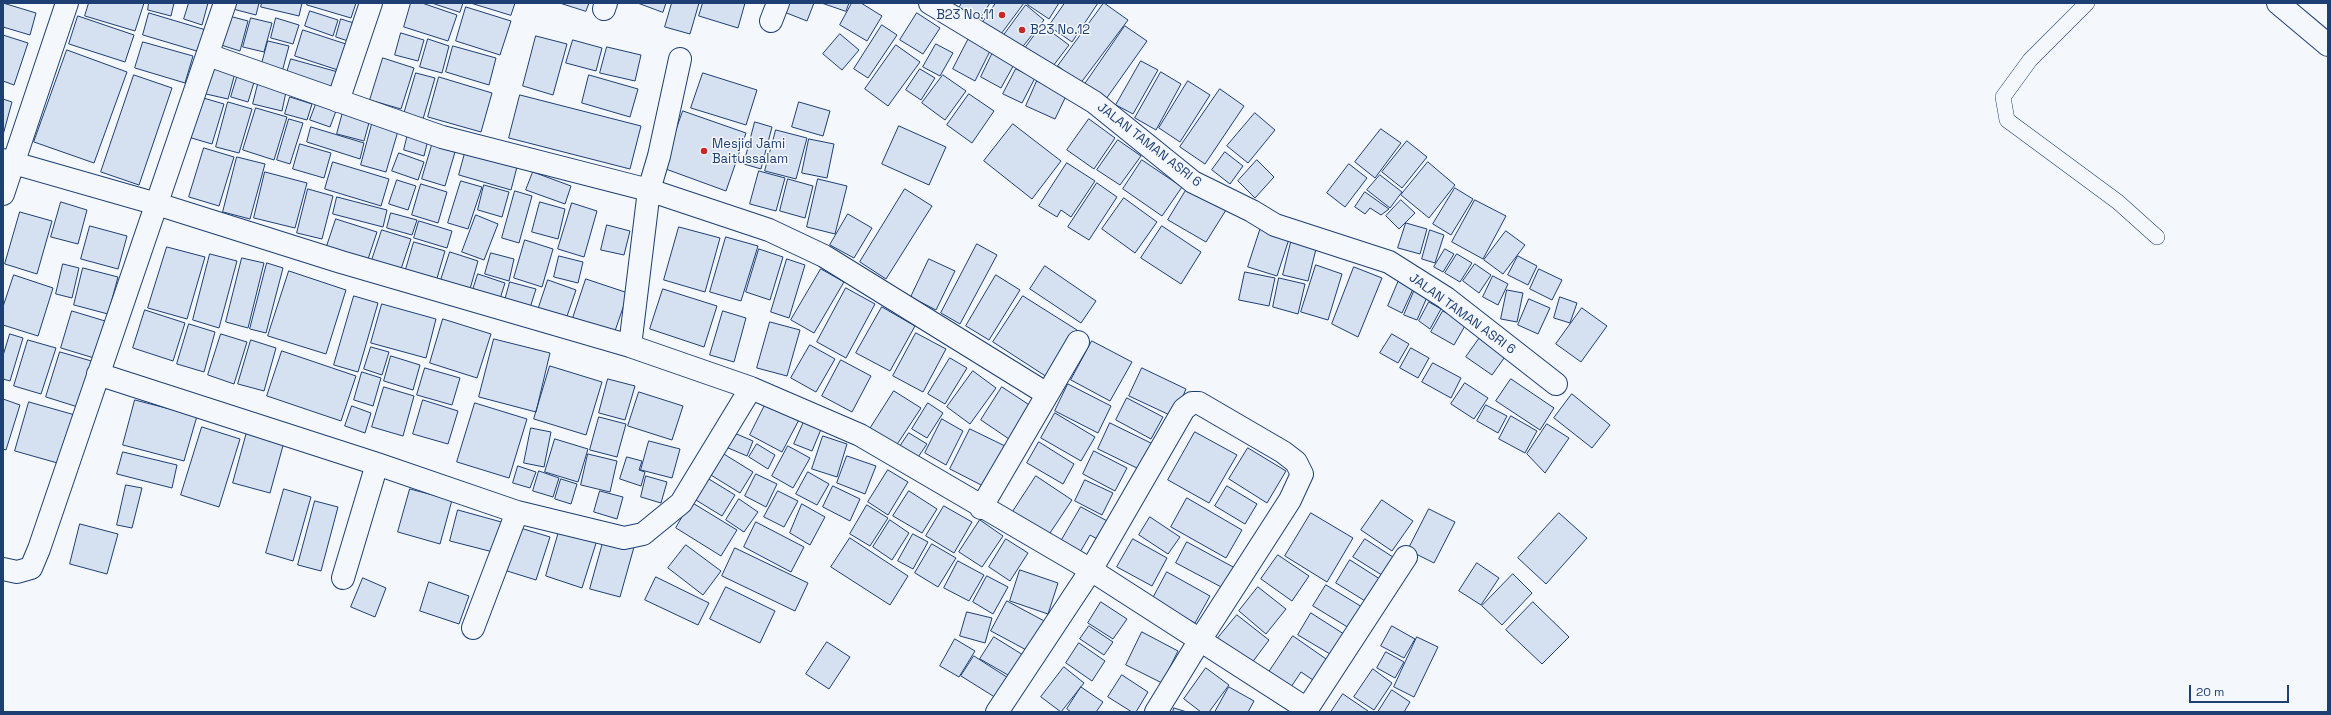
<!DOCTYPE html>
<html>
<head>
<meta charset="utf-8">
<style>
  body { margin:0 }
  #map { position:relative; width:2331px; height:715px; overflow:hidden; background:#f4f7fb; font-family:"Space Grotesk",sans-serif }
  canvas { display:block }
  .frame { position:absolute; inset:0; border:4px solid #1d3f73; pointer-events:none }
  .scale { position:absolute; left:2189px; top:685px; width:100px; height:18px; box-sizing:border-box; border:2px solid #1d3f73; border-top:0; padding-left:5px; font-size:12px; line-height:14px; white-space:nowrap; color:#1d3f73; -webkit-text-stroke:3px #f4f7fb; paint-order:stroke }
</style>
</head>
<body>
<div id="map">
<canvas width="2331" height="715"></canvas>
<div class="frame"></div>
<div class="scale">20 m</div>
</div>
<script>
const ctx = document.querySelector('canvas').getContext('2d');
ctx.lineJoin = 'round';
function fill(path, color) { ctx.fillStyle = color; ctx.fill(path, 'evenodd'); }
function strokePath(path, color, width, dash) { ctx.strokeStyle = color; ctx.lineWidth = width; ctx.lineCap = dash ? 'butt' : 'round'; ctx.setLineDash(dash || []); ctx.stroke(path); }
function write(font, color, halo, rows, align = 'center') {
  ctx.font = font + ' "Space Grotesk",sans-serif'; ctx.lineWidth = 3; ctx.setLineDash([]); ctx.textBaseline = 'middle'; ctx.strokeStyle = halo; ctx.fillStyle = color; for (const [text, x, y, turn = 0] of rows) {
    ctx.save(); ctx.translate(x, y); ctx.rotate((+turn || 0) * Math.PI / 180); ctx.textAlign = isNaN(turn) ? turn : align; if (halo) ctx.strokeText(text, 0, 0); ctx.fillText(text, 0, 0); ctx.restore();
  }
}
const building = new Path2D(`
  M3,3l33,10 -6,22 -27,-8z
  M89,3h55l-9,28 -50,-15z
  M149,3h25l-3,13 -23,-6z
  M189,3h19l-6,22 -18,-6z
  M235,3h24l-3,12 -23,-6z
  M262,3h40l-3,13 -38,-9z
  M308,3h48l-5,15 -44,-13z
  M411,3h11l35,12 -9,26 -44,-14z
  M432,3h31l-3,9z
  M471,3h44l-4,12z
  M560,3h29l-3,8z
  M638,3h28l-3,9z
  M672,3h27l-9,31 -25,-7z
  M703,3h42l-7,25 -39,-12z
  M782,3h32l-7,18 -28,-11z
  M822,3h27l-3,8z
  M852,3h9l21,13 -15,25 -27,-16z
  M962,3h28l-13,20 -20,-12z
  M996,3h28l-26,35 -18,-12z
  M1029,3h30l-10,16 -21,-14z
  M1065,3h33l-26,39 -23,-16z
  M1104,3l24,17 -48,64 -22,-18z
  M1026,5l18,15 -24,30 -19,-11z
  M466,7l45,14 -11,34 -44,-14z
  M310,11l28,9 -5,16 -28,-10z
  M149,13l57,17 -6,22 -57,-17z
  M917,13l23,15 -17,26 -23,-14z
  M78,16l56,19 -9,27 -56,-18z
  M229,16l19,5 -8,30 -19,-6z
  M251,18l21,5 -8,29 -21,-5z
  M276,18l23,7 -6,19 -22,-6z
  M341,19l19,6 -6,18 -18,-6z
  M882,25l15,10 -29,43 -14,-9z
  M1042,25l27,20 -19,25 -27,-19z
  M1125,26l22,15 -41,58 -21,-15z
  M303,30l49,16 -8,26 -49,-16z
  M401,33l23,7 -6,21 -23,-6z
  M840,34l19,16 -17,20 -19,-16z
  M3,35l25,8 -14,42 -11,-4z
  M536,36l31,8 -14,51 -30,-9z
  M970,36l22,11 -17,34 -22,-12z
  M428,39l21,7 -7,27 -22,-6z
  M573,40l29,8 -6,23 -30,-8z
  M268,41l21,5 -7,26 -21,-5z
  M143,42l50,14 -8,27 -50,-15z
  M936,44l17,9 -13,23 -17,-9z
  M896,45l24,17 -32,44 -23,-17z
  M453,46l43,12 -7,27 -43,-13z
  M607,47l34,8 -6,26 -35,-8z
  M67,50l60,22 -33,91 -60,-21z
  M994,50l22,11 -15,27 -20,-11z
  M383,58l31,10 -13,41 -31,-9z
  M291,59l47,13 -5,17 -47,-13z
  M1141,61l17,9 -25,44 -17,-9z
  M213,68l22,5 -7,26 -22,-5z
  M920,69l15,9 -14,22 -15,-10z
  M1016,69l19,9 -13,25 -19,-9z
  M1161,72l20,12 -25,46 -21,-12z
  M416,73l19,5 -12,41 -19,-5z
  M703,73l54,17 -11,35 -55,-17z
  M238,74l17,5 -7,23 -17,-5z
  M134,75l38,13 -33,97 -38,-13z
  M589,75l49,14 -8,28 -48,-14z
  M943,75l23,16 -21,29 -23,-17z
  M439,77l53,16 -11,39 -53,-15z
  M259,80l28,7 -5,24 -29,-7z
  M1037,81l30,13 -12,25 -29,-13z
  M1188,81l22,14 -30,47 -21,-14z
  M1220,89l24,17 -39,58 -25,-17z
  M969,94l25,17 -22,32 -25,-18z
  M520,95l121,31 -11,43 -121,-31z
  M200,97l24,7 -12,40 -24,-7z
  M290,97l22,7 -5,16 -22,-6z
  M3,99l9,3 -9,33z
  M228,102l24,7 -13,44 -23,-6z
  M799,102l31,9 -7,25 -31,-9z
  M316,104l20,7 -6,16 -20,-7z
  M256,108l31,9 -13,43 -31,-10z
  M683,111l63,22 -20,58 -63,-23z
  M343,112l27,7 -6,22 -27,-7z
  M1255,113l20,17 -27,33 -21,-17z
  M289,119l14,4 -13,41 -13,-4z
  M1089,119l26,19 -21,31 -27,-19z
  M755,122l17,5 -11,42 -17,-5z
  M372,124l26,7 -12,41 -25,-7z
  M1013,124l48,37 -29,38 -48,-38z
  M899,126l47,21 -17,38 -47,-21z
  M311,127l53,16 -4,16 -53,-17z
  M1381,129l20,14 -26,35 -20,-16z
  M776,130l31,8 -11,41 -31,-8z
  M408,134l20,6 -4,16 -20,-6z
  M809,139l25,5 -7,34 -25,-5z
  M1118,140l23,16 -21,29 -23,-15z
  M1407,141l20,16 -25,31 -20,-16z
  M300,144l31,9 -7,25 -31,-9z
  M432,145l23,7 -10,34 -23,-7z
  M204,148l30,9 -15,49 -30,-9z
  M1225,152l18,14 -13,18 -18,-14z
  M399,153l25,9 -6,18 -26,-9z
  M465,153l52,14 -6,23 -52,-15z
  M237,157l28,7 -15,55 -27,-7z
  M1142,160l40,27 -20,29 -39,-27z
  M1257,160l17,17 -19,21 -17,-17z
  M333,162l56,17 -8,27 -56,-17z
  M1428,162l27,23 -26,33 -28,-23z
  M1067,163l28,18 -24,36 -10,-7 -4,7 -18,-11z
  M1349,164l18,14 -22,29 -18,-14z
  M759,171l26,7 -9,33 -26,-7z
  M265,172l42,11 -12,45 -41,-10z
  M533,172l38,14 -6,18 -39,-14z
  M1380,175l22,17 -12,16 -23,-18z
  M788,179l25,7 -8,32 -25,-7z
  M818,179l29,7 -12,48 -28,-7z
  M397,180l19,6 -8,24 -19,-6z
  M461,181l21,6 -14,42 -20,-6z
  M1097,183l20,14 -28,43 -21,-13z
  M421,184l26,8 -9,31 -26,-8z
  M484,185l25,7 -7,25 -24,-7z
  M1188,187l38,23 -20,32 -38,-22z
  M1455,188l18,11 -22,36 -18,-11z
  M308,189l25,7 -11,43 -25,-6z
  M905,189l27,17 -46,73 -26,-17z
  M515,191l17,5 -13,47 -17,-5z
  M1365,192l24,17 -8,6 -11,-7 -5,6 -10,-7z
  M337,197l50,13 -4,17 -50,-13z
  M1124,198l33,24 -22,31 -33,-24z
  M1401,200l14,13 -16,16 -13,-13z
  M1475,200l31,16 -23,43 -31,-17z
  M61,202l26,8 -9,34 -27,-7z
  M540,202l25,7 -7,30 -26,-7z
  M572,203l25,8 -13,46 -26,-8z
  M20,212l32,9 -15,53 -32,-10z
  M391,213l26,7 -5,15 -25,-7z
  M848,214l24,14 -18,30 -24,-13z
  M476,215l22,9 -14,36 -22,-8z
  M336,219l41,13 -10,30 -41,-13z
  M419,221l33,10 -5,17 -33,-10z
  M1406,223l21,6 -7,25 -22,-6z
  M607,225l23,6 -6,24 -23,-5z
  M90,226l37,10 -9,33 -37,-10z
  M1162,226l39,26 -20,32 -40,-26z
  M679,227l41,11 -15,54 -41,-12z
  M1261,227l29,9 -13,40 -29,-9z
  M382,230l29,9 -10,30 -29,-9z
  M1430,230l14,5 -9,28 -13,-4z
  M1506,231l19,14 -22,29 -19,-14z
  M726,237l32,9 -17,55 -31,-9z
  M1292,238l25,7 -9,36 -25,-6z
  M525,240l28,9 -11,38 -28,-9z
  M414,242l31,9 -10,34 -31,-9z
  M977,244l20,11 -37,69 -19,-11z
  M167,247l38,10 -18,62 -39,-11z
  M759,249l24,8 -13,43 -24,-8z
  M1445,249l9,5 -11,18 -9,-5z
  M450,252l28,9 -8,28 -29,-9z
  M491,253l23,6 -5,22 -24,-7z
  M210,254l27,7 -18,67 -26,-8z
  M1457,254l15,9 -12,19 -15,-9z
  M559,256l24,6 -5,21 -24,-6z
  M1518,256l19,10 -9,19 -20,-10z
  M242,258l22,5 -16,65 -22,-6z
  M787,259l18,6 -16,53 -18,-6z
  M929,259l26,12 -19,39 -25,-13z
  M267,263l16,5 -17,65 -16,-4z
  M63,264l16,4 -7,30 -16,-4z
  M1475,264l16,11 -12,18 -16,-12z
  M1316,265l26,9 -14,46 -27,-8z
  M1045,266l51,35 -15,22 -51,-34z
  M1354,267l28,11 -24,59 -26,-13z
  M83,268l35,9 -10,37 -34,-9z
  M821,269l23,13 -30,51 -23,-13z
  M1539,269l23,11 -10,20 -22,-11z
  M289,271l57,19 -20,64 -58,-18z
  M1245,272l30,6 -6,28 -30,-6z
  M478,274l27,9 -7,22 -27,-9z
  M14,275l39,13 -15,48 -35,-11v-18z
  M996,275l24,15 -31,50 -23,-14z
  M1493,276l15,8 -10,21 -15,-8z
  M1279,278l26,6 -7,30 -25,-7z
  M586,279l42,14 -13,38 -42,-13z
  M548,280l28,10 -11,32 -28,-9z
  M1399,280l15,7 -12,26 -14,-7z
  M510,282l26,7 -7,22 -25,-7z
  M846,288l29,16 -29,54 -29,-16z
  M663,289l54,17 -13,41 -54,-18z
  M1415,289l13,6 -11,25 -13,-5z
  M1507,290l16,3 -6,29 -16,-3z
  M354,296l24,7 -20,69 -24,-7z
  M1023,296l54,34 -30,47 -54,-35z
  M1560,297l17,6 -7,20 -16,-5z
  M1529,299l21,9 -12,26 -20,-9z
  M1429,302l12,7 -11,20 -11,-8z
  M382,304l54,15 -10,39 -55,-15z
  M882,307l33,19 -25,45 -34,-18z
  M1582,308l25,18 -26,36 -25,-18z
  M145,310l40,13 -12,38 -40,-13z
  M72,311l33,10 -11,37 -33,-10z
  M723,311l23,7 -12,44 -24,-7z
  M1443,311l23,13 -12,21 -23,-13z
  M443,319l48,15 -14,44 -47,-15z
  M770,322l30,8 -13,46 -30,-8z
  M189,324l26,8 -11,40 -27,-8z
  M916,333l30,16 -23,43 -30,-16z
  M10,334l13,4 -13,43 -7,-2v-23z
  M221,334l26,8 -13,42 -26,-9z
  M1392,334l17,10 -11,19 -18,-10z
  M1481,336l26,18 -15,21 -26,-18z
  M494,339l56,14 -14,59 -57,-15z
  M28,340l28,8 -15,46 -27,-8z
  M251,340l25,8 -12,43 -26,-7z
  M1092,341l40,21 -22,39 -39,-21z
  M810,345l25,14 -19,33 -25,-14z
  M371,347l18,5 -7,23 -18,-6z
  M1411,348l18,10 -11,20 -18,-10z
  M282,351l74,25 -15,45 -74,-25z
  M60,352l35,10 -14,46 -35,-11z
  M391,356l29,9 -7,25 -29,-9z
  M950,358l17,10 -22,36 -17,-10z
  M841,360l30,16 -19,36 -30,-16z
  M1433,363l28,15 -10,20 -29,-16z
  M550,366l52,16 -16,53 -52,-16z
  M425,368l35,10 -8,27 -35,-10z
  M1142,368l44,21 -12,28 -45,-21z
  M973,371l23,17 -26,36 -23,-17z
  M362,372l19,6 -8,28 -19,-6z
  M608,379l27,7 -10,34 -26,-7z
  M1511,379l43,29 -14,22 -44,-29z
  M1465,383l23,15 -14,21 -23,-15z
  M1068,384l43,22 -13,27 -43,-22z
  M384,387l30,9 -11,40 -31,-9z
  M1002,387l32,21 -22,33 -31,-21z
  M894,391l27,17 -27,41 -26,-17z
  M639,392l44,14 -11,34 -44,-14z
  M1572,394l38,31 -18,23 -38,-30z
  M1127,398l36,19 -12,22 -35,-19z
  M3,399l17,6 -14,45 -3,-1z
  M768,399l33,17 -19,36 -32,-17z
  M135,400l62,16 -13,45 -61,-16z
  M423,400l35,11 -10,33 -35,-10z
  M29,402l46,13 -14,49 -46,-13z
  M475,403l52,16 -18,59 -52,-16z
  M928,403l15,10 -16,25 -15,-9z
  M1486,405l21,11 -9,17 -21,-12z
  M352,406l19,7 -6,20 -20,-7z
  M1055,413l40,24 -14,24 -40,-23z
  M807,415l17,7 -12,29 -18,-7z
  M1511,416l26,15 -12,22 -26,-14z
  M599,417l27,7 -9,33 -27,-7z
  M942,419l21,12 -17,34 -21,-12z
  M1110,423l45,22 -12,26 -45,-22z
  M1547,424l22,14 -24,35 -18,-19z
  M202,427l38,12 -21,68 -38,-12z
  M531,428l20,4 -7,35 -20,-4z
  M970,429l35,17 -20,41 -35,-18z
  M247,432l37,10 -14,51 -37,-10z
  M732,432l21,9 -6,15 -21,-9z
  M1195,432l42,23 -28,48 -41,-23z
  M909,433l18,11 -13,19 -17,-12z
  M823,436l24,8 -10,33 -25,-8z
  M555,439l33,10 -10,33 -33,-10z
  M649,441l31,8 -8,29 -31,-8z
  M1039,442l35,22 -11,20 -36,-21z
  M757,444l18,11 -7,14 -19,-12z
  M788,446l22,12 -17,30 -21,-12z
  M1248,448l38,23 -19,32 -38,-24z
  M719,451l34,21 -13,21 -34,-21z
  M1094,451l33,17 -12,23 -32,-17z
  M123,452l54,13 -5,23 -55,-14z
  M588,454l29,7 -7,31 -29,-7z
  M847,456l29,10 -11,28 -28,-11z
  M627,457l15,4 -3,9 6,2 -4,14 -21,-7z
  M518,466l18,6 -6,16 -17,-5z
  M888,470l20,12 -20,33 -20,-13z
  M539,471l20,7 -6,19 -20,-6z
  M808,472l21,12 -12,21 -21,-11z
  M756,474l21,10 -11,23 -21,-11z
  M646,476l21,6 -6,21 -20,-6z
  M704,476l31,19 -13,21 -31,-19z
  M1036,476l36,24 -24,36 -36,-23z
  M561,479l16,5 -6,20 -16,-5z
  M1085,480l28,13 -11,22 -27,-14z
  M126,485l16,3 -10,40 -15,-3z
  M833,486l27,13 -10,22 -27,-14z
  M1227,486l30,18 -12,20 -30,-18z
  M284,489l27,8 -18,64 -27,-8z
  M410,489l42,11 -12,44 -42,-12z
  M600,491l23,6 -6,22 -23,-7z
  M778,491l20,10 -14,26 -20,-10z
  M909,491l28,18 -15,24 -29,-17z
  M1187,498l55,32 -16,28 -55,-31z
  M739,499l19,13 -14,20 -18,-12z
  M1382,500l31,21 -21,30 -31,-21z
  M315,501l23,6 -17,64 -23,-6z
  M691,502l46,28 -16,26 -45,-28z
  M802,504l23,13 -15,28 -20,-12z
  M867,505l21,13 -18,28 -20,-12z
  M944,506l28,16 -18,31 -28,-17z
  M1081,507l30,16 -10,18 -11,-6 -11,19 -19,-11z
  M1429,509l26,13 -21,41 -26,-13z
  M458,510l47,13 -8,30 -47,-12z
  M1311,513l42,25 -26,44 -42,-26z
  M1559,513l28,25 -41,46 -28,-26z
  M1150,517l30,20 -12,17 -29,-19z
  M890,520l19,13 -17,27 -19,-13z
  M980,520l23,16 -21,31 -23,-15z
  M756,522l48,25 -13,25 -47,-25z
  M80,524l38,10 -11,40 -37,-10z
  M517,527l33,10 -14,43 -32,-10z
  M560,528l37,12 -15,48 -36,-12z
  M913,534l15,8 -15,27 -15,-8z
  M850,538l58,38 -18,29 -59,-38z
  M604,539l30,8 -14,50 -30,-8z
  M1006,539l22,14 -18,28 -21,-14z
  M1133,539l34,19 -15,28 -35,-19z
  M1365,539l31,20 -11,18 -32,-20z
  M1187,542l48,26 -10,21 -49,-26z
  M932,544l24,14 -18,29 -23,-14z
  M686,545l35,26 -18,24 -35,-27z
  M735,548l73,35 -13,28 -73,-35z
  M1278,555l31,21 -17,25 -31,-22z
  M1350,560l33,21 -13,23 -34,-21z
  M958,561l26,14 -15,26 -25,-13z
  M1477,563l22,15 -18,27 -22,-14z
  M1020,570l38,13 -10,31 -38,-13z
  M1167,572l43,24 -15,27 -43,-23z
  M1513,574l19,19 -30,32 -20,-19z
  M987,576l21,11 -15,27 -20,-12z
  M656,577l53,26 -11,22 -53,-25z
  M363,578l23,10 -11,29 -24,-10z
  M429,582l40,14 -10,28 -39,-13z
  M1326,585l41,25 -13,21 -41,-25z
  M726,587l49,24 -15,32 -50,-24z
  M1258,587l28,22 -20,25 -27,-23z
  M1007,601l41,22 -16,30 -41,-22z
  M1101,602l26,17 -14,20 -25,-16z
  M1533,602l36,35 -27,27 -36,-34z
  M967,612l25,6 -7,25 -25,-7z
  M1311,613l36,23 -12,21 -37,-22z
  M1237,615l32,25 -18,24 -33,-26z
  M1089,626l24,16 -9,13 -24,-16z
  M1392,626l23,13 -11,19 -23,-12z
  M1142,632l36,19 -16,32 -36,-18z
  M1293,636l36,25 -13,21 -15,-10 -10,15 -22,-15z
  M994,637l34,21 -13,21 -35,-20z
  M1417,637l21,10 -24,50 -20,-10z
  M955,639l20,12 -16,26 -19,-11z
  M827,642l23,15 -21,32 -23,-15z
  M1079,643l26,18 -13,20 -26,-18z
  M1386,652l18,10 -9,16 -18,-10z
  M974,656l39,25 -12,20 -40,-25z
  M1064,667l20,16 -23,29 -20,-15z
  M1206,668l23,17 -20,27h-8l-17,-13z
  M1373,669l19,14 -18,27 -20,-13z
  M1122,675l26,17 -12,20h-4l-24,-15z
  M1081,687l22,15 -7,10h-25l-4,-3z
  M1229,687l25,14 -6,11h-33z
  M1392,690l18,12 -6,10h-26z
  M1343,694l25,17v1h-37z
  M1174,708l13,4h-14z`);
const lane = new Path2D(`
  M2087,3l-57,57 -27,37 4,23 111,82 39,35`);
const street = new Path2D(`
  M930,3l164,99 99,80 59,29 23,14 114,37 57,36 110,86
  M2278,3l50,42
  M604,9l2,-6
  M771,21l7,-18
  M208,55l234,82 207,53 120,40 55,26 223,138
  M338,101l33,-98
  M3,160l154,44 184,58 289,84 121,42 109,47 231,135 216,139
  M3,194l64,-191
  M630,346l19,-156 10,-34 21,-97
  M98,374l279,90 140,48 107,26 19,-4 38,-31 70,-115
  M981,508l97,-166
  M3,569l14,3 14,-4 8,-19 186,-546
  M343,578l34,-114
  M473,628l44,-116
  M997,712l94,-142 93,-161 8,-6h7l84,49 13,10 6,12 -12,26 -90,140 -44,72
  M1305,712l101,-155`);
const markers = [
  [1002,15,4,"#c62828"],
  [1022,30,4,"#c62828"],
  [704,151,4,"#c62828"]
];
const poiNames = [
  ["B23 No.11",994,15,"right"],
  ["B23 No.12",1030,30],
  ["Mesjid Jami",712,144],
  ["Baitussalam",712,159]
];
const streetNames = [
  ["JALAN TAMAN ASRI 6",1149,145,38],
  ["JALAN TAMAN ASRI 6",1462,314,36]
];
fill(building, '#d5e0f0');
strokePath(building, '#1d3f73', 1);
strokePath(lane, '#1d3f73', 16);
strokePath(street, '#1d3f73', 24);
strokePath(lane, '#f4f7fb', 15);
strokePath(street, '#f4f7fb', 22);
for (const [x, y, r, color] of markers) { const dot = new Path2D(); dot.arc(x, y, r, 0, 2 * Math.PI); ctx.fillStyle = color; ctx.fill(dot); strokePath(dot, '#f4f7fb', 1.5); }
write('13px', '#1d3f73', '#f4f7fb', poiNames, 'left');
write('13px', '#1d3f73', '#f4f7fb', streetNames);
</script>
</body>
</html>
